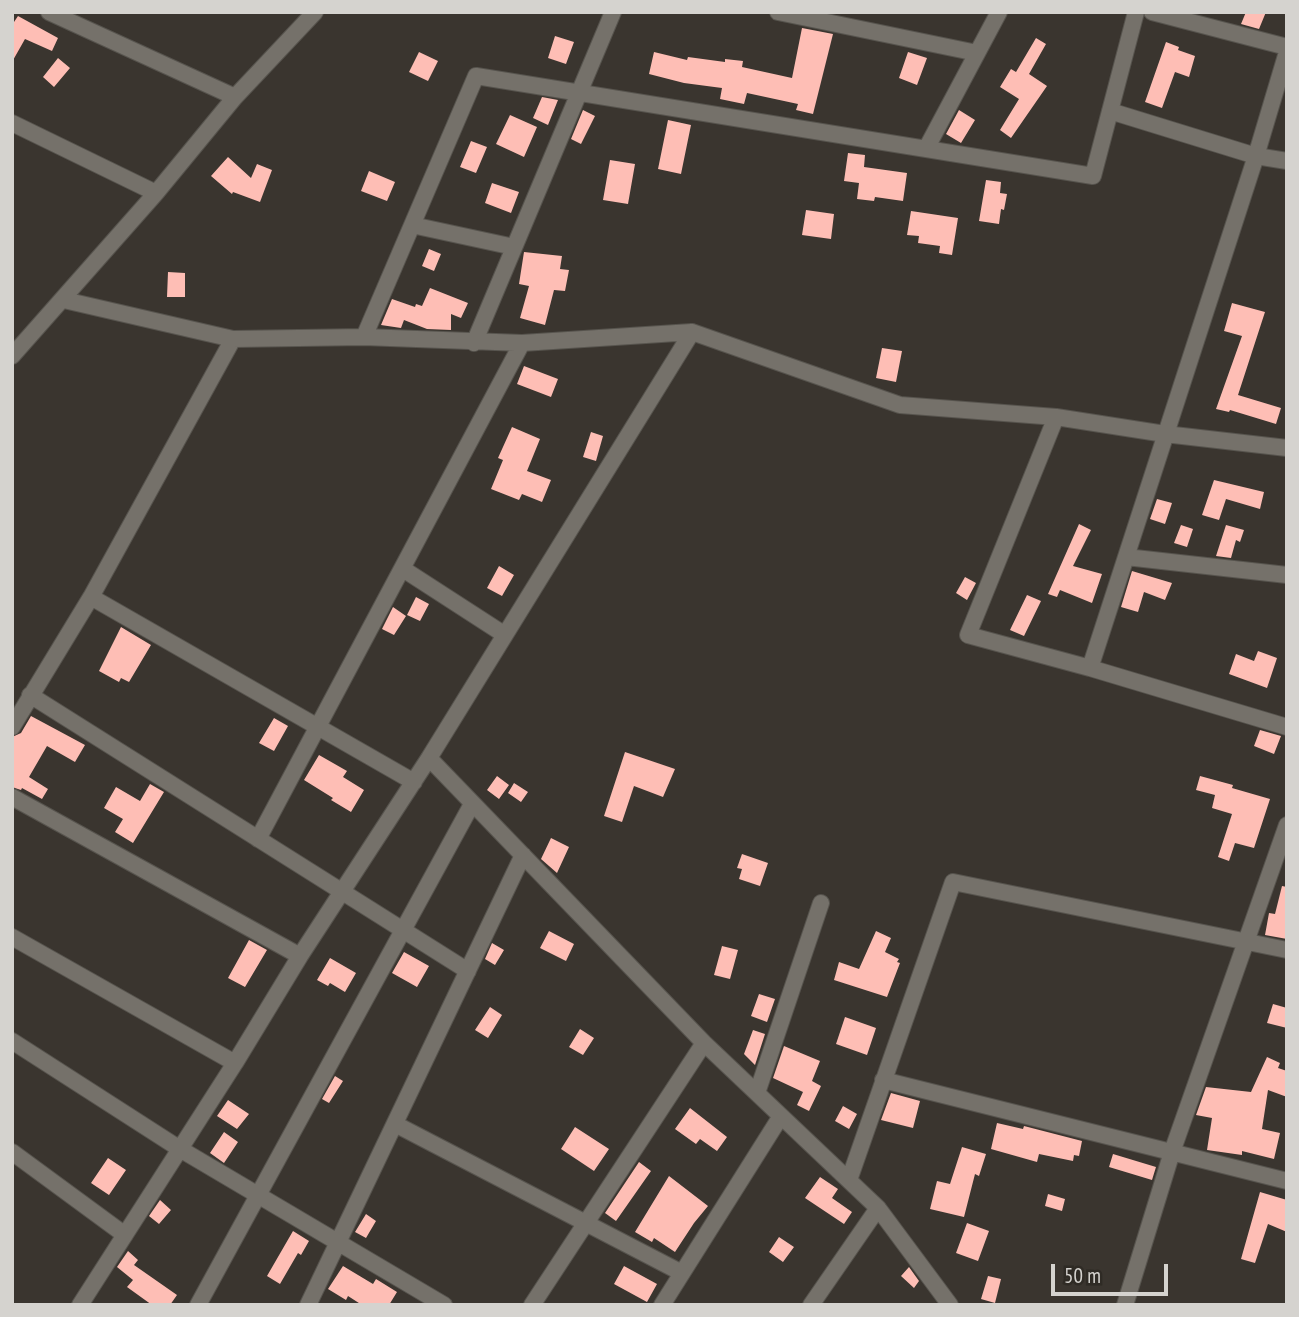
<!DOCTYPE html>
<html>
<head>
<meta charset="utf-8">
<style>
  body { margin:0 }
  #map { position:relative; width:1299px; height:1317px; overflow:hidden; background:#3a352f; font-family:"PT Sans Narrow",sans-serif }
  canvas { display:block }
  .frame { position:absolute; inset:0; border:14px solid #d5d3cf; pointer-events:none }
  .scale { position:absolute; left:1051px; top:1264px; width:117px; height:32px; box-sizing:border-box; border:4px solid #d5d3cf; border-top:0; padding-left:9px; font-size:21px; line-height:24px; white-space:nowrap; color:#d5d3cf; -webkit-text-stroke:5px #2f2b25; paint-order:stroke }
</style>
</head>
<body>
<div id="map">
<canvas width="1299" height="1317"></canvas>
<div class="frame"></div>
<div class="scale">50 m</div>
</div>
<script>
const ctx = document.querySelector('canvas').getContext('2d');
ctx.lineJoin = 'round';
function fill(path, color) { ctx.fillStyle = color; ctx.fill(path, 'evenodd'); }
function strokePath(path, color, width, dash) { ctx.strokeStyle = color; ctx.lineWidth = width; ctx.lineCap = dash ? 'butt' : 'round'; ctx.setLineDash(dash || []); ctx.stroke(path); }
const building = new Path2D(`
  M1246,12h20l-7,17 -18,-5z
  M18,16l40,22 -6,13 -27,-12 -13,23v-37z
  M802,28l31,6 -20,80 -17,-4 2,-6 -51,-11 -3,11 -24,-5 2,-11 -38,-5 -35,-9 5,-22 33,8 1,-3 37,5v-3l18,2 -1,6 50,11z
  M555,36l19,6 -8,22 -18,-6z
  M1036,38l10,6 -17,30 18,12 -36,52 -11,-8 19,-31 -19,-12 11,-18 5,3z
  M1166,42l13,5 -1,3 17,6 -6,21 -14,-5 -13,36 -17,-6z
  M419,52l19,9 -10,20 -19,-9z
  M908,52l19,6 -10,27 -18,-7z
  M58,58l12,10 -16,19 -11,-10z
  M542,97l16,3 -10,25 -15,-7z
  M583,110l12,6 -14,28 -10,-5z
  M959,110l16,10 -14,23 -15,-9z
  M510,115l27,12 -13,30 -28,-13z
  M668,120l23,5 -10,49 -23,-5z
  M471,141l16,6 -11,26 -16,-6z
  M848,153l17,2 -1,12 43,6 -4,28 -28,-4 -1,4 -17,-2 2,-16 -15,-2z
  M228,157l23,21 6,-14 15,6 -12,32 -27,-10 -1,2 -21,-18z
  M610,160l25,4 -7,40 -25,-4z
  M369,171l26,11 -8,19 -26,-10z
  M986,180l15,2 -1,11 7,1 -3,16 -3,-1 -2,15 -20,-3z
  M492,183l27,9 -8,21 -26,-10z
  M806,210l28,4 -3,25 -29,-4z
  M911,211l47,7 -6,37 -13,-2 1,-7 -22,-3 1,-7 -12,-1z
  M429,249l12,5 -7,17 -12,-5z
  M524,252l38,4 -2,13 9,1 -4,21 -11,-1 -9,35 -25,-7 9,-32 -10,-2z
  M168,272l17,1v24h-18z
  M430,288l38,15 -7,15 -10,-4v16l-24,-1 -23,-9 -3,8 -20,-3 11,-26 23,8 1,-3 6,2z
  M1232,303l33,9 -27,83 43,13 -5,16 -46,-14 -1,2 -13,-3 26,-73 -18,-5z
  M882,348l20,3 -6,31 -20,-4z
  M524,366l34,13 -7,18 -34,-13z
  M512,427l28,12 -13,32 24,9 -9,22 -20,-8 -3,6 -28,-11 12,-29 -5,-2z
  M591,432l12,4 -7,25 -13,-4z
  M1214,480l50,12 -4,17 -34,-10 -7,21 -17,-5z
  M1157,499l15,4 -7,21 -15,-5z
  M1079,524l12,6 -18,36 29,8 -10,29 -32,-13 -3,7 -9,-3z
  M1181,525l12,4 -6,18 -13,-4z
  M1226,525l18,5 -4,12 -4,-2 -5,18 -15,-2z
  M499,566l15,9 -12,21 -15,-8z
  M1132,571l40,12 -7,17 -21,-8 -6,20 -17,-5z
  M965,577l11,6 -9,17 -11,-7z
  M1027,595l14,6 -17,35 -14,-6z
  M416,597l13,7 -9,17 -13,-6z
  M393,607l13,9 -12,19 -12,-6z
  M121,627l30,18 -22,37 -8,-4 -2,4 -20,-11z
  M1258,651l19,7 -10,30 -38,-14 7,-20 18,7z
  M31,716l54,29 -10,17 -28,-16 -18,31 19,12 -6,10 -20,-11 -1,2 -9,-3v-50l9,-4z
  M274,718l14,8 -14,25 -15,-8z
  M1260,730l21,6 -7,18 -20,-8z
  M625,752l50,17 -12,28 -29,-11 -12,36 -18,-6z
  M319,755l28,16 -4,6 21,13 -13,22 -20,-12 2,-2 -29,-18z
  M497,776l12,9 -10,14 -12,-9z
  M1200,776l33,9 -1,3 38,11 -16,49 -19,-5 -6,18 -11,-4 14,-43 -20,-6 3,-13 -19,-5z
  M514,783l14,9 -7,10 -13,-9z
  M150,784l14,8 -31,51 -18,-11 8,-13 -19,-11 12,-21 24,14z
  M551,838l18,9 -12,26 -16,-14z
  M742,854l26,9 -8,23 -21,-7 3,-10 -5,-1z
  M1282,886l5,1v52l-22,-4 4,-22 6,1z
  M549,931l25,13 -8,17 -26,-13z
  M876,931l15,7 -6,14 14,7 -2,3 3,1 -13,34 -53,-17 5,-18 20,7z
  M249,940l18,10 -22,37 -17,-9z
  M492,943l12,7 -9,15 -10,-6z
  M722,946l16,4 -8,29 -16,-4z
  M404,952l25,14 -12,21 -25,-14z
  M330,958l26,15 -11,19 -15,-9 -2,3 -11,-6z
  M759,994l16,5 -8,23 -16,-6z
  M1273,1004l14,4v20l-20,-5z
  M490,1007l12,8 -14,23 -13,-8z
  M845,1017l31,11 -9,27 -31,-11z
  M580,1029l14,9 -11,17 -14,-8z
  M753,1030l12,4 -10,31 -11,-11z
  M784,1046l36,15 -8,20 9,5 -12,25 -12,-6 6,-13 -30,-14z
  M1267,1057l13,6 -2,5 9,3v26l-19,-7 -6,39 18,4 -6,26 -32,-8v4l-35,-5 5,-32 -16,-3 10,-28 45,5z
  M335,1076l8,5 -14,22 -7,-4z
  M891,1093l29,8 -7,27 -32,-8z
  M228,1100l21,14 -12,15 -20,-13z
  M843,1106l14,8 -8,15 -14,-8z
  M690,1108l37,29 -10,14 -17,-12 -4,5 -21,-15z
  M997,1123l26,6 1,-3 58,15 -3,15 -5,-1 -1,6 -34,-7 -2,8 -46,-13z
  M575,1127l34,22 -15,22 -33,-22z
  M224,1132l14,10 -14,21 -14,-10z
  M962,1147l24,7 -7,22 -4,-2 -11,43 -34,-8 7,-28 13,3z
  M1113,1154l43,13 -4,13 -43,-13z
  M108,1158l18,12 -17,25 -18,-12z
  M639,1162l12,9 -35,50 -11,-8z
  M669,1176l39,30 -14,17 -19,29 -21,-14 -2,4 -17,-10z
  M820,1177l18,12 -6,9 20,14 -8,12 -39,-26z
  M1260,1192l27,8v32l-19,-8 -13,39 -14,-4z
  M1048,1194l17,5 -3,12 -17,-5z
  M160,1200l11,10 -12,14 -10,-8z
  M366,1214l10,7 -10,17 -11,-6z
  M967,1223l22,8 -11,30 -22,-8z
  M293,1231l16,10 -8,14 -3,-2 -18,31 -13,-8z
  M779,1237l15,10 -11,15 -14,-10z
  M128,1251l10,9 -4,5 43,30 -7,10h-18l-25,-18 6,-7 -16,-13z
  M343,1266l30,18 3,-5 21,13 -8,13h-27l-14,-9 -2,4 -18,-11z
  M624,1266l33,18 -10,18 -33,-18z
  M909,1267l10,14 -5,7 -13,-12z
  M988,1276l13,3 -6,24 -14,-4z`);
const minor = new Path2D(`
  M49,12l186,85
  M778,12l199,41
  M1152,12l135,35
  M1110,111l146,45 31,5
  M12,123l144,70
  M926,149l73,-137
  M412,225l102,22
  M64,300l169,39 131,-2 158,6 170,-11 208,73 156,12 109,17 122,14
  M364,337l112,-261 617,100 43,-164
  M474,343l139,-331
  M12,356l144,-163 79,-96 80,-85
  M1056,417l-88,218 122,33 197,59
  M1126,557l161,18
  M403,569l102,66
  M91,597l323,185
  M1090,668l166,-512 31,-104
  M30,695l438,276
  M12,727l79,-130 142,-258
  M429,758l275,285 174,165 72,97
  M12,797l288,159
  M258,839l264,-496
  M12,937l223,126
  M12,1041l168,108 264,156
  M883,1080l404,101
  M757,1093l64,-190
  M395,1124l287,149
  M12,1152l113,83
  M849,1180l104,-298 334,68
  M80,1305l155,-242 65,-107 129,-198 263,-426
  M198,1305l274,-501
  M308,1305l215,-450
  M532,1305l172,-262
  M662,1305l119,-189
  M811,1305l67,-97
  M1125,1305l47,-153 115,-327`);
fill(building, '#febeb5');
strokePath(minor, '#57544e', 18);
strokePath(minor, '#75716a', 16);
</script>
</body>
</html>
